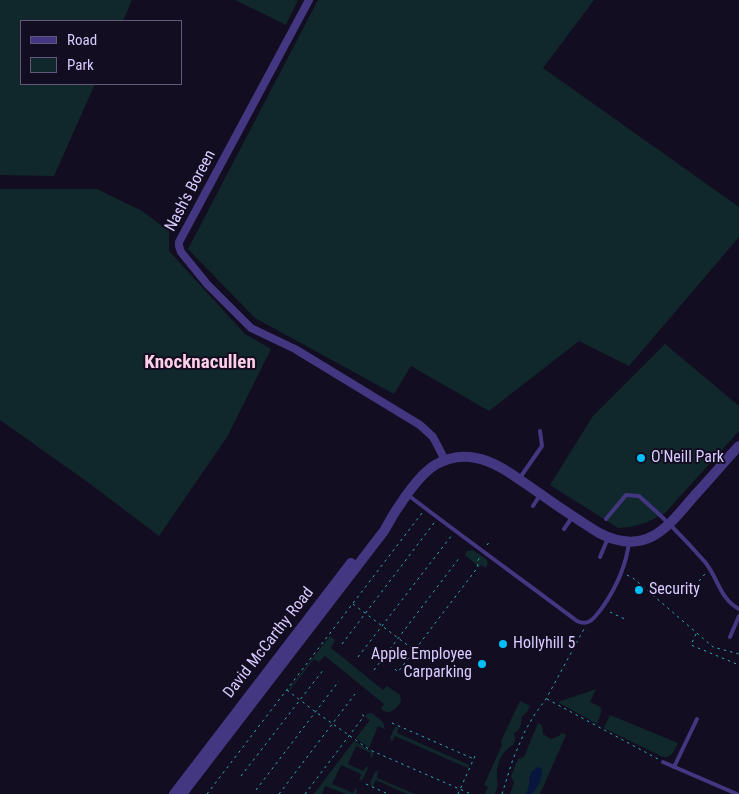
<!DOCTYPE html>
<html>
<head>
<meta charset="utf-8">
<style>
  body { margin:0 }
  #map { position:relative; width:739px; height:794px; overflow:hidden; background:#130d21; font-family:"Roboto Condensed",sans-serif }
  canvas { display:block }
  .legend { position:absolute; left:20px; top:20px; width:162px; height:65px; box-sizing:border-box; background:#130d21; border:1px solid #62597a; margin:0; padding:6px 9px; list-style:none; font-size:15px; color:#d9ccff }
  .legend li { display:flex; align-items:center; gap:10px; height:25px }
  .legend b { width:25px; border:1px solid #62597a }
</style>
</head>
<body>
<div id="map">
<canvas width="739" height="794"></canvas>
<ul class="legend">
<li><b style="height:6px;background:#433781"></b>Road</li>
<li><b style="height:14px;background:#10282b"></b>Park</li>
</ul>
</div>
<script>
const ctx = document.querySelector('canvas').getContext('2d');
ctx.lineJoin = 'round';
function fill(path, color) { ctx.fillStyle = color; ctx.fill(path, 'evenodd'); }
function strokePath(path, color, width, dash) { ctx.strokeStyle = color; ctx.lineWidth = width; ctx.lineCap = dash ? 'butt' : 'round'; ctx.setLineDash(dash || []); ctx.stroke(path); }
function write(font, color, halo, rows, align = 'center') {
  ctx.font = font + ' "Roboto Condensed",sans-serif'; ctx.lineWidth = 4; ctx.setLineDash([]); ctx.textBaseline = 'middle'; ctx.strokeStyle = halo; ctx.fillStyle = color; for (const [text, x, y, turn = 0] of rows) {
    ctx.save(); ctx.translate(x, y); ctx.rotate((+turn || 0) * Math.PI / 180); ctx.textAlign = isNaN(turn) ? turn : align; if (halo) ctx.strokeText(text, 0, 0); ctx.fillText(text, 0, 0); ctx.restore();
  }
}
const green = new Path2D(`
  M0,0h132l-9,21h-102v63h74l-41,92 -54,-1z
  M235,0h63l-12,25z
  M318,0h276l-51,68 196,139v30l-110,129 -50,-25 -90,70 -78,-45 -17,28 -139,-76 -67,-69z
  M0,189h97l45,22 27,20v20l76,83 26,15 -44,88 -68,99 -70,-53 -89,-63z
  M665,344l74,62v25l-75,83 -19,9 -15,4 -12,1 -68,-43 43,-69z
  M473,550l13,9 2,4 -2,5 -5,-3 -2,2 -14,-12 2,-4z
  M330,636l5,4 -4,8 52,42 4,-4 13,9 1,7c-5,7 -12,14 -20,7l3,-5 -59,-48 -6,6 -5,-3 -24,31 -1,-1z
  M596,689l-6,13 11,5 -1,2 2,1 -5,14 -39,-22z
  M520,701l10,5 -3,6 -5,4c-1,7 0,13 -8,17l1,6 -2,6c-9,5 -15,15 -16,26 -1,10 3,12 -2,23h-10l3,-7 -4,-2 18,-40 -1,-4z
  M372,713l11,9 2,7 -7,-3 -9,22 -13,-10 14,-18 -5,-3 2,-3z
  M610,715l68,28c-4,8 -6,15 -15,14l-59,-29z
  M538,723l4,2 1,9 8,5 8,-3 3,-3 4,2 -26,59h-30l4,-11 -3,-7 7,-17 6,-2z
  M395,727h4l-2,6 72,32 -1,3 -73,-32 -3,6 -2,-4z
  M354,741l20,12 -2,4 -2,1 1,-5 -15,-7 -8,18 15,7 4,-5 1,2 -5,11 -4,2 2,-7 -20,-9 -9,19 21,9 3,-5 1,2 -1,4h-10l-21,-8 -3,8h-8z
  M378,771l-1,7 38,16h-8l-31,-14 -3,6h-2l-1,-3 5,-11z`);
const water = new Path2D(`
  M538,767l3,1c3,10 -3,18 -9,26h-6c7,-12 -2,-19 12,-27z`);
const path = new Path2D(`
  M487,545l3,-4
  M627,575l6,3 80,69 26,7
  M699,581l6,-7
  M353,604l61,46
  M610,612l17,8
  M696,634l-5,11 48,20
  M342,644l92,-121
  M358,657l94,-122
  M395,669l3,3 80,-105 -1,-5 3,-5
  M374,670l86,-113
  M287,690l26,20 57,40 101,44
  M547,699l111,60
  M392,723l82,36
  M241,776l83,-107
  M366,784l22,10
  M256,790l83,-109
  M207,794l215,-281
  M279,794l76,-100
  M305,794l59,-78 -3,-2
  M458,794l17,-38
  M502,794l11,-35 12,-28 10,-17 11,-15 38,-70`);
const service = new Path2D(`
  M519,479l23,-33 -2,-15
  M408,495c56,43 113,84 169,126 12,6 18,-4 25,-13 14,-20 24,-41 27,-66
  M533,506l7,-11
  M606,519l20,-24 13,1c23,20 46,43 66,66 13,16 15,37 34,47
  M564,529l9,-13
  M600,557l8,-19
  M730,637l9,-21
  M663,762l74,32
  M674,767l23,-48`);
const minor = new Path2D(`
  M309,0l-130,242v4l2,6 26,32 44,44 44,21 125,76 13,12 12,23`);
const tertiary = new Path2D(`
  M174,794l177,-231
  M182,794l202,-263c10,-19 33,-55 51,-66 12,-7 27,-10 41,-7 23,4 46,24 66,37 18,13 38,26 57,38 47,24 68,-5 96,-38 15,-16 29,-33 44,-49`);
const markers = [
  [641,458,5,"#00bff7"],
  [639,590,5,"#00bff7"],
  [503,644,5,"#00bff7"],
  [482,664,5,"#00bff7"]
];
const streetNames = [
  ["Nash's Boreen",191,191,-62],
  ["David McCarthy Road",269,643,-52]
];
const poiNames = [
  ["O'Neill Park",651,458],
  ["Security",649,590],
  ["Hollyhill 5",513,644],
  ["Apple Employee",472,655,"right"],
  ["Carparking",472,673,"right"]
];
const quarterNames = [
  ["Knocknacullen",200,363]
];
fill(green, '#10282b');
fill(water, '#08153e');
strokePath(path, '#2cabb4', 1, [2.5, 4]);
strokePath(service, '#433781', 4);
strokePath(minor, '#433781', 8);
strokePath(tertiary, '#433781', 10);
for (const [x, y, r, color] of markers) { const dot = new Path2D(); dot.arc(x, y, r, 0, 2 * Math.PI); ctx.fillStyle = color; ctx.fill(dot); strokePath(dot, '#130d21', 2); }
write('16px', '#d9ccff', '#130d21', streetNames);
write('16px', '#d9ccff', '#130d21', poiNames, 'left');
write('bold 19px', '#ffcee7', '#130d21', quarterNames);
</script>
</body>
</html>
